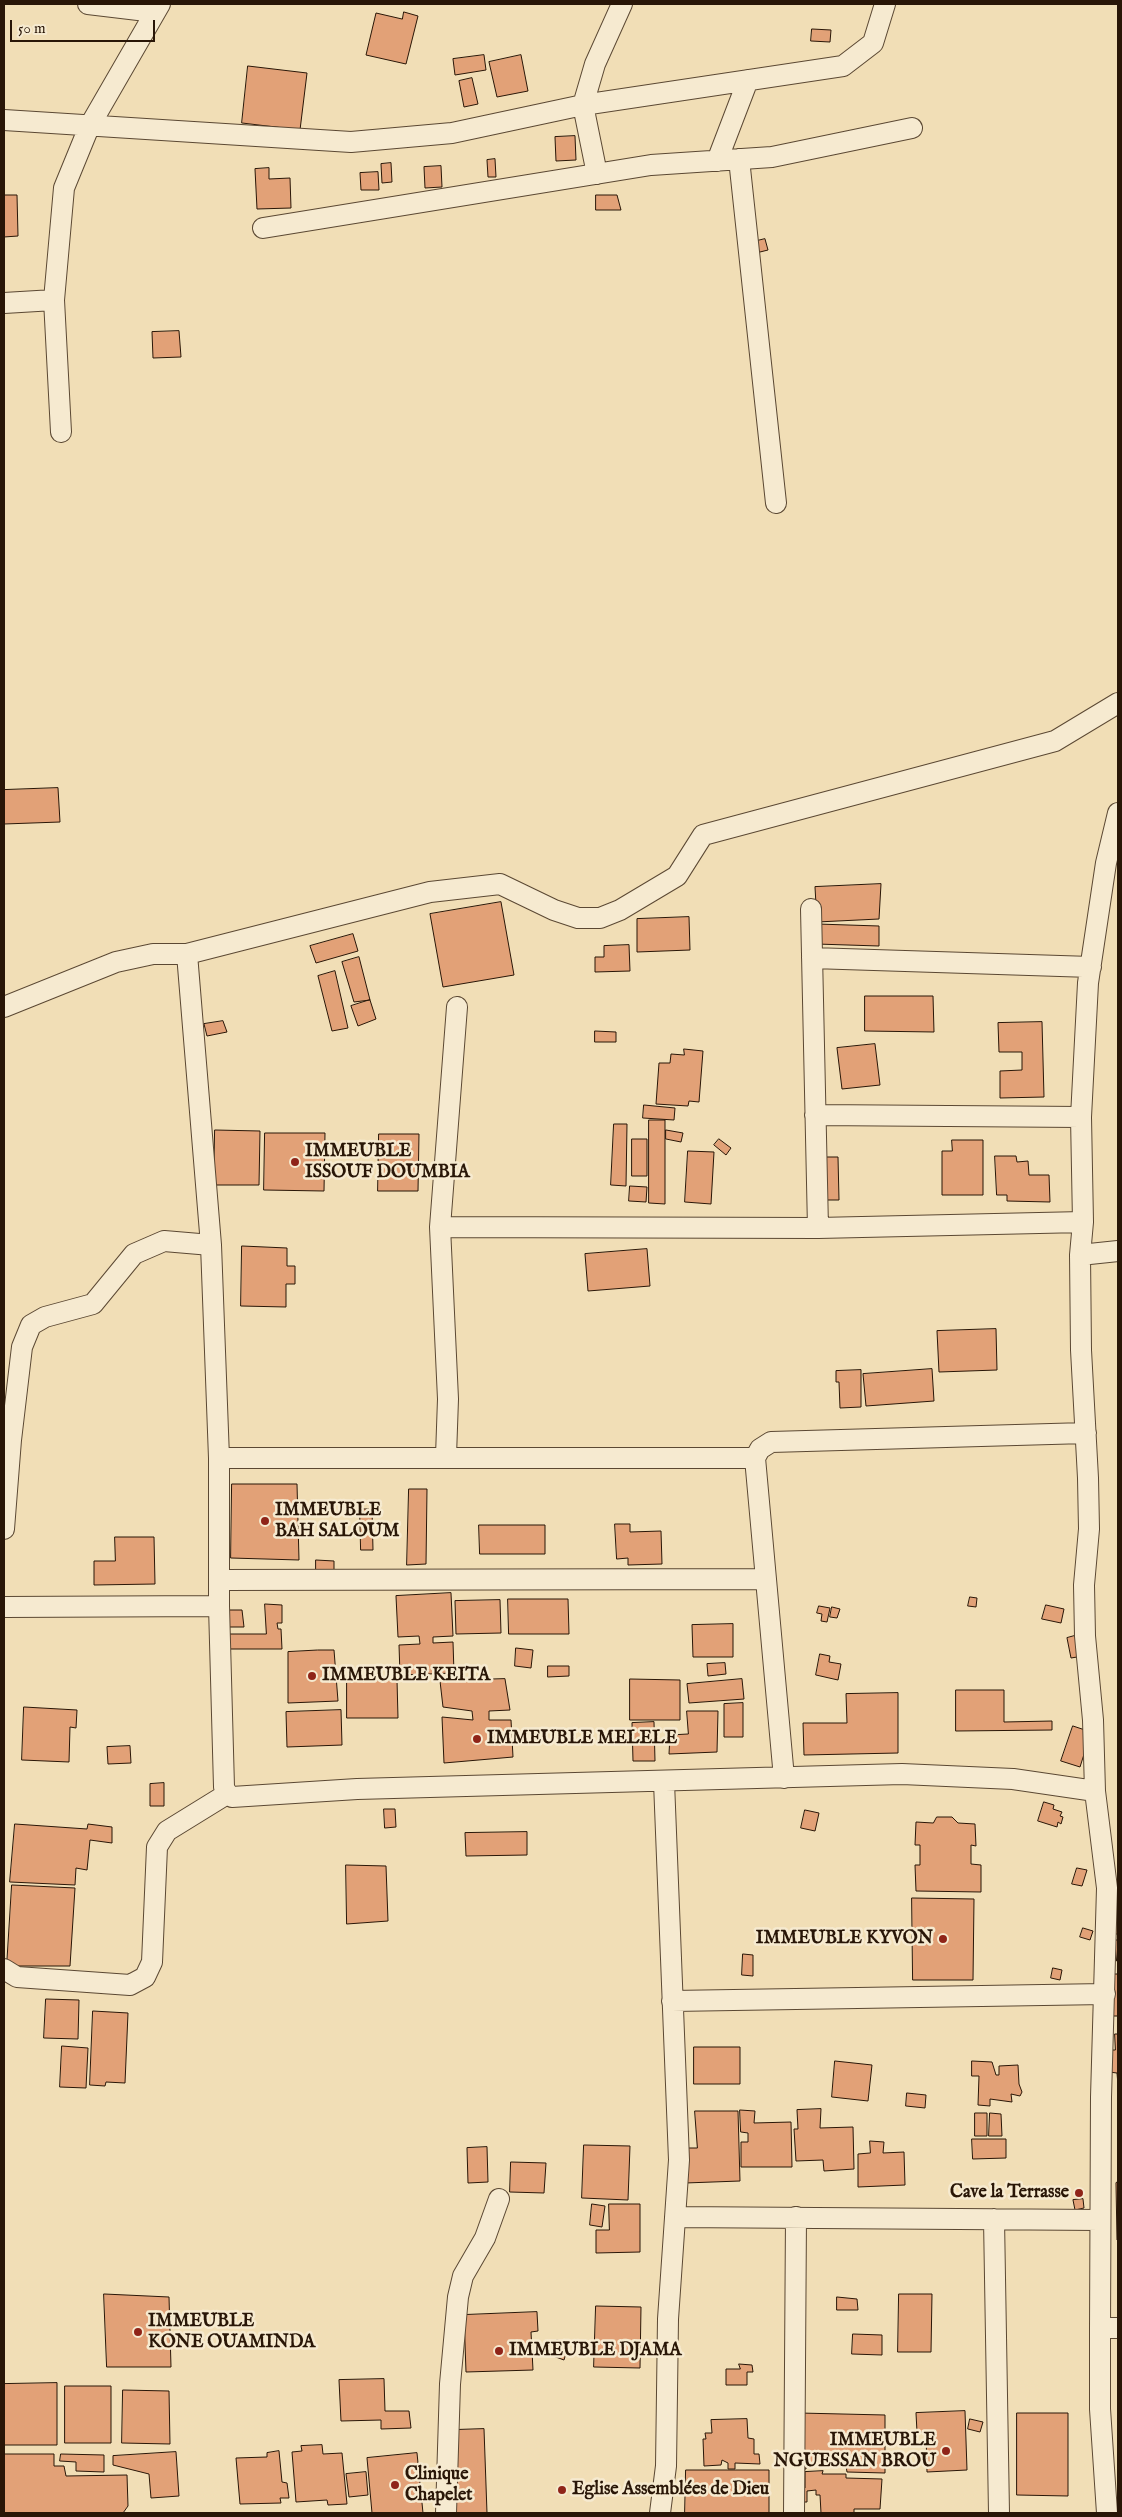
<!DOCTYPE html>
<html>
<head>
<meta charset="utf-8">
<style>
  body { margin:0 }
  #map { position:relative; width:1122px; height:2517px; overflow:hidden; background:#f1deb6; font-family:"IM FELL English",serif }
  canvas { display:block }
  .frame { position:absolute; inset:0; border:5px solid #291607; pointer-events:none }
  .scale { position:absolute; left:10px; top:20px; width:145px; height:22px; box-sizing:border-box; border:2px solid #291607; border-top:0; padding-left:6px; font-size:15px; line-height:18px; white-space:nowrap; color:#291607; -webkit-text-stroke:4px #f6ead0; paint-order:stroke }
</style>
</head>
<body>
<div id="map">
<canvas width="1122" height="2517"></canvas>
<div class="frame"></div>
<div class="scale">50 m</div>
</div>
<script>
const ctx = document.querySelector('canvas').getContext('2d');
ctx.lineJoin = 'round';
function fill(path, color) { ctx.fillStyle = color; ctx.fill(path, 'evenodd'); }
function strokePath(path, color, width, dash) { ctx.strokeStyle = color; ctx.lineWidth = width; ctx.lineCap = dash ? 'butt' : 'round'; ctx.setLineDash(dash || []); ctx.stroke(path); }
function write(font, color, halo, rows, align = 'center') {
  ctx.font = font + ' "IM FELL English",serif'; ctx.lineWidth = 5; ctx.setLineDash([]); ctx.textBaseline = 'middle'; ctx.strokeStyle = halo; ctx.fillStyle = color; for (const [text, x, y, turn = 0] of rows) {
    ctx.save(); ctx.translate(x, y); ctx.rotate((+turn || 0) * Math.PI / 180); ctx.textAlign = isNaN(turn) ? turn : align; if (halo) ctx.strokeText(text, 0, 0); ctx.fillText(text, 0, 0); ctx.restore();
  }
}
const building = new Path2D(`
  M404,12l14,4 -12,48 -40,-9 10,-42 26,6z
  M812,29l19,1 -1,12 -19,-1z
  M484,55l2,15 -31,5 -2,-16z
  M521,55l7,36 -31,6 -8,-35z
  M248,66l59,7 -7,57 -58,-7z
  M472,78l6,26 -14,3 -5,-26z
  M575,136l1,24 -20,1 -1,-24z
  M495,159l1,18h-8l-1,-17z
  M391,163l1,19 -10,1 -1,-19z
  M441,166l1,21 -17,1 -1,-21z
  M269,168v11l21,-1 1,30 -34,1 -2,-40z
  M378,172l1,18h-18l-1,-17z
  M4,195h13l1,41 -14,1z
  M596,195h21l4,15h-25z
  M765,239l3,11 -12,3 -3,-11z
  M179,331l2,26 -28,1 -1,-26z
  M58,788l2,34 -56,2v-34z
  M881,884l-2,35 -62,3 -2,-35z
  M501,902l13,73 -71,12 -13,-73z
  M689,917l1,33 -53,2v-33z
  M817,924l62,2v20l-63,-2z
  M353,934l5,17 -42,12 -6,-17z
  M629,945l1,26 -35,1v-15h9v-11z
  M359,957l11,43 -16,2 -12,-40z
  M335,971l13,57 -16,3 -14,-55z
  M865,996h68l1,36 -69,-1z
  M370,1000l6,19 -18,7 -7,-20z
  M223,1021l4,11 -20,4 -3,-12z
  M1042,1022l2,75 -44,1v-27l22,-1v-18h-23l-1,-29z
  M595,1031l21,1v10h-21z
  M875,1044l5,41 -38,4 -5,-41z
  M684,1049l19,2 -4,51 -10,-1 -1,5 -32,-2 3,-41h11l1,-9 13,1z
  M644,1105l31,3 -1,12 -31,-2z
  M649,1120h16v84l-16,-1z
  M614,1124h13l-1,62 -15,-1z
  M215,1130l45,1 -1,54h-45z
  M666,1130l17,3 -2,9 -15,-3z
  M265,1133h60l-1,58 -60,-1z
  M379,1134h40l-1,57h-40z
  M632,1139h15v37h-15z
  M719,1139l12,9 -5,7 -12,-10z
  M952,1140h31v55h-41v-44h10z
  M688,1151l26,1 -3,52 -26,-2z
  M995,1156h21l1,6 11,-1 1,14h20l1,27 -43,-1v-6h-10z
  M823,1157h15l1,43h-15z
  M630,1186l17,1 -1,15 -17,-1z
  M242,1246l45,2v18h8v18h-9v23l-45,-1z
  M647,1249l3,37 -62,5 -3,-37z
  M996,1329l1,41 -58,2 -2,-41z
  M932,1369l2,32 -68,5 -3,-32z
  M861,1370v37l-21,1 -1,-26h-3v-11z
  M232,1484h65l2,76 -68,-2z
  M409,1489h18l-1,75 -19,1z
  M360,1509h12l1,41h-12z
  M615,1524h15v8l31,-1 1,33 -34,1v-7l-11,1z
  M479,1525h66v29h-65z
  M115,1537h39l1,47 -61,1v-24h21z
  M316,1560l18,1v10h-18z
  M451,1593l2,43 -20,1v6l20,-1 1,31 -54,2 -1,-30 21,-1 -1,-8 -21,1 -2,-41z
  M970,1597l7,1 -1,9 -8,-1z
  M508,1599h60l1,35h-60z
  M500,1600l1,33 -45,1 -1,-33z
  M265,1604l17,1v18h-5l1,6h3l1,20h-54v-15h38z
  M1046,1605l18,4 -3,14 -19,-4z
  M819,1606l11,2 -3,14 -6,-1 1,-7 -5,-1z
  M832,1607l8,2 -3,9 -7,-1z
  M228,1610h14l2,17h-15z
  M733,1624v33h-40l-1,-32z
  M1078,1635l5,21 -12,2 -4,-20z
  M516,1648l17,2 -2,18 -16,-2z
  M318,1650h16l4,51 -50,2v-51z
  M820,1654l10,2 -1,6 12,2 -3,16 -22,-5z
  M725,1663l1,11 -18,2 -1,-12z
  M548,1666h21v10l-21,1z
  M505,1679l5,31 -21,1v9h22l2,37 -69,6 -2,-46 31,3 -1,-9 -29,-4 -3,-26z
  M630,1679l50,1v40h-50z
  M742,1679l2,20 -55,4 -2,-19z
  M347,1680h50l1,38h-51z
  M956,1690h48v32l48,-1v9l-96,1z
  M898,1693v60l-94,2 -1,-32h44l-1,-29z
  M743,1703v34h-19v-33z
  M24,1707l53,3 -1,18 -6,-1 -1,35 -47,-2z
  M341,1710l1,35 -55,2 -1,-35z
  M687,1711h31l-1,41 -48,2 1,-19 18,-1z
  M654,1722l1,39h-22l-1,-38z
  M1073,1726l18,6 -11,35 -19,-6z
  M130,1746l1,17 -23,1 -1,-17z
  M164,1783v23h-14v-22z
  M1044,1802l10,3 -1,4 9,3 -2,4 3,1 -2,7 -3,-2 -1,5 -19,-6z
  M384,1809h11l1,18 -11,1z
  M805,1810l14,3 -4,18 -14,-3z
  M937,1817h15l6,6 17,1 1,22 -5,-1v19l10,1v27l-65,-1 -1,-26h5v-20h-5l1,-23 17,1z
  M15,1824l72,5 1,-5 24,3v16l-22,-3 -3,30 -11,-2 -1,17 -65,-3z
  M527,1832v23l-61,1 -1,-23z
  M346,1865l40,1 2,55 -41,3z
  M1077,1868l10,2 -5,16 -10,-2z
  M12,1885l63,3 -5,78h-63z
  M912,1898l62,1 -1,81h-60z
  M1117,1912h1v22h-2z
  M1083,1928l10,3 -3,9 -10,-3z
  M1115,1940h3v21h-1z
  M743,1954l10,1v21l-11,-1z
  M1053,1968l9,2 -2,10 -9,-2z
  M1110,1974h8v42h-8z
  M46,1999l33,1 -1,39 -34,-1z
  M93,2011l35,2 -3,70 -19,-1 -1,4 -15,-1z
  M1115,2034h3v51l-1,-12 -8,-1 1,-22h5z
  M62,2046l26,2 -2,40 -26,-1z
  M694,2047h46v37h-46z
  M835,2061l37,4 -4,36 -36,-4z
  M972,2061l20,1 4,13h3v-9l19,-1 1,19 3,8 -2,4 -9,-2 1,8 -22,-3v7l-12,-1 1,-29h-7z
  M907,2093l19,2 -1,13 -19,-2z
  M821,2109l-1,19 33,-1 1,42 -30,2 -1,-11 -27,1 -2,-32h4l-1,-19z
  M740,2110l15,1 -1,12 37,-1 1,45h-51v-25h7v-9l-7,-1z
  M695,2111h43l2,70 -55,2v-35h12z
  M975,2113h12v23h-12z
  M990,2113l11,1 1,22h-13z
  M972,2139h34v19l-33,1z
  M870,2141l14,1 -1,11 21,-1 1,33 -47,2v-33l12,-1z
  M584,2145l46,1 -2,54 -46,-2z
  M487,2147l1,35 -20,1 -1,-35z
  M511,2162l35,1 -2,30 -34,-1z
  M1118,2182v58h-1l-1,-57z
  M1083,2199l1,9 -9,2 -2,-10z
  M592,2204l13,2 -3,21 -12,-2z
  M609,2204h31v48l-44,1v-23h13z
  M104,2294l65,3 2,70h-64z
  M899,2294h33l-1,58h-33z
  M837,2297l20,2 1,11h-21z
  M596,2306l45,1 -1,61 -46,-1z
  M537,2312l1,19 -7,1 2,38 -67,2 -2,-57z
  M853,2334l29,1v20l-30,-1z
  M557,2340l12,3 -5,17 -11,-4z
  M739,2364l13,1 1,7h-6v13h-21v-16h14z
  M384,2379l1,32h24l2,17 -30,1v-9l-40,1 -2,-41z
  M57,2383v62h-53v-61z
  M65,2386h46v57h-46z
  M123,2390l46,1 1,53 -48,-1z
  M965,2411l2,59 -40,2 -1,-40h-9l-1,-19z
  M799,2413l86,2v58l-38,-1 -1,-6 -40,-2v5h-6z
  M1017,2413h51v83l-51,-1z
  M747,2419l1,19 6,1v15h5l1,10 -25,-1v6h-7v-6l-6,-3 -1,5 -17,1 -1,-27h3l-1,-6h7l-1,-13z
  M970,2419l13,3 -3,10 -12,-3z
  M484,2429l3,84h-32l-1,-83z
  M322,2445l1,9 19,-1 5,51 -19,1 -1,-5 -31,2 -4,-50 10,-1 -1,-5z
  M279,2451l3,31 5,1 2,15h-9l1,5 -41,1 -4,-46 31,-1v-4z
  M176,2452l3,44 -28,2 -2,-24 -36,-9v-9z
  M417,2453l6,60h-51l-5,-55z
  M4,2454h50v12h10l2,10 61,-1 1,31 -5,7h-119z
  M61,2454l43,1v17l-28,-1v-9l-16,-1z
  M686,2470h83v43h-84z
  M823,2471l-1,3h24v4l36,1 -2,30h-26v4h-33l-1,-18h-4v-5l-9,1v11h-9l-1,-14h8v-16z
  M366,2472l2,23 -19,2 -3,-23z`);
const minor = new Path2D(`
  M88,4l67,8
  M4,120l347,22 101,-9 131,-28 12,-41 27,-60
  M739,159l37,344
  M717,161l31,-81
  M597,174l-14,-69 260,-39 30,-23 12,-39
  M263,228l388,-63 121,-8 140,-29
  M4,303l50,-3
  M61,432l-7,-132 10,-112 25,-61 71,-123
  M811,909l7,319
  M812,958l279,9
  M4,1007l112,-45 37,-8h34l243,-62 70,-8 54,26 24,8h22l20,-8 57,-34 26,-41 352,-94 63,-38
  M815,1115l266,2
  M440,1227l378,1 265,-6
  M1080,1255l38,-4
  M446,1456l2,-57 -8,-172 17,-220
  M219,1458h536
  M4,1529l7,-89 11,-93 9,-22 14,-8 48,-13 41,-50 30,-13 47,4
  M219,1580l546,-1
  M219,1606l5,181 3,7 5,3 125,-8 545,-15 111,5 82,12
  M4,1607l215,-1v-148l-8,-213 -24,-291
  M784,1778l-29,-320 5,-9 11,-7 315,-9
  M4,1969l13,8 113,8 15,-8 7,-15 5,-115 10,-16 60,-37
  M672,2001l433,-7
  M675,2217l425,3
  M994,2219l5,294
  M1100,2328h18
  M446,2513l4,-129 8,-87 5,-21 22,-38 14,-39
  M660,2513l6,-47 2,-147 11,-159 -15,-378
  M794,2513l2,-296
  M1107,2513l-7,-104v-81l1,-231 6,-209 -12,-97 -2,-71 -8,-84 -1,-51 5,-56 -1,-51 -7,-128 -1,-95 3,-33 -2,-105 7,-134 18,-120 12,-50`);
const markers = [
  [295,1162,5,"#8f2418"],
  [265,1521,5,"#8f2418"],
  [312,1676,5,"#8f2418"],
  [477,1739,5,"#8f2418"],
  [943,1939,5,"#8f2418"],
  [1079,2193,5,"#8f2418"],
  [138,2332,5,"#8f2418"],
  [499,2351,5,"#8f2418"],
  [946,2451,5,"#8f2418"],
  [395,2485,5,"#8f2418"],
  [562,2490,5,"#8f2418"]
];
const poiNames = [
  ["IMMEUBLE",305,1152],
  ["ISSOUF DOUMBIA",305,1173],
  ["IMMEUBLE",275,1511],
  ["BAH SALOUM",275,1532],
  ["IMMEUBLE KEITA",322,1676],
  ["IMMEUBLE MELELE",487,1739],
  ["IMMEUBLE KYVON",933,1939,"right"],
  ["Cave la Terrasse",1069,2193,"right"],
  ["IMMEUBLE",148,2322],
  ["KONE OUAMINDA",148,2343],
  ["IMMEUBLE DJAMA",509,2351],
  ["IMMEUBLE",936,2441,"right"],
  ["NGUESSAN BROU",936,2462,"right"],
  ["Clinique",405,2475],
  ["Chapelet",405,2496],
  ["Eglise Assemblées de Dieu",572,2490]
];
fill(building, '#e2a177');
strokePath(building, '#291607', 1);
strokePath(minor, '#5b4833', 22);
strokePath(minor, '#f6ead0', 20);
for (const [x, y, r, color] of markers) { const dot = new Path2D(); dot.arc(x, y, r, 0, 2 * Math.PI); ctx.fillStyle = color; ctx.fill(dot); strokePath(dot, '#f6ead0', 2); }
write('bold 18px', '#291607', '#f6ead0', poiNames, 'left');
</script>
</body>
</html>
